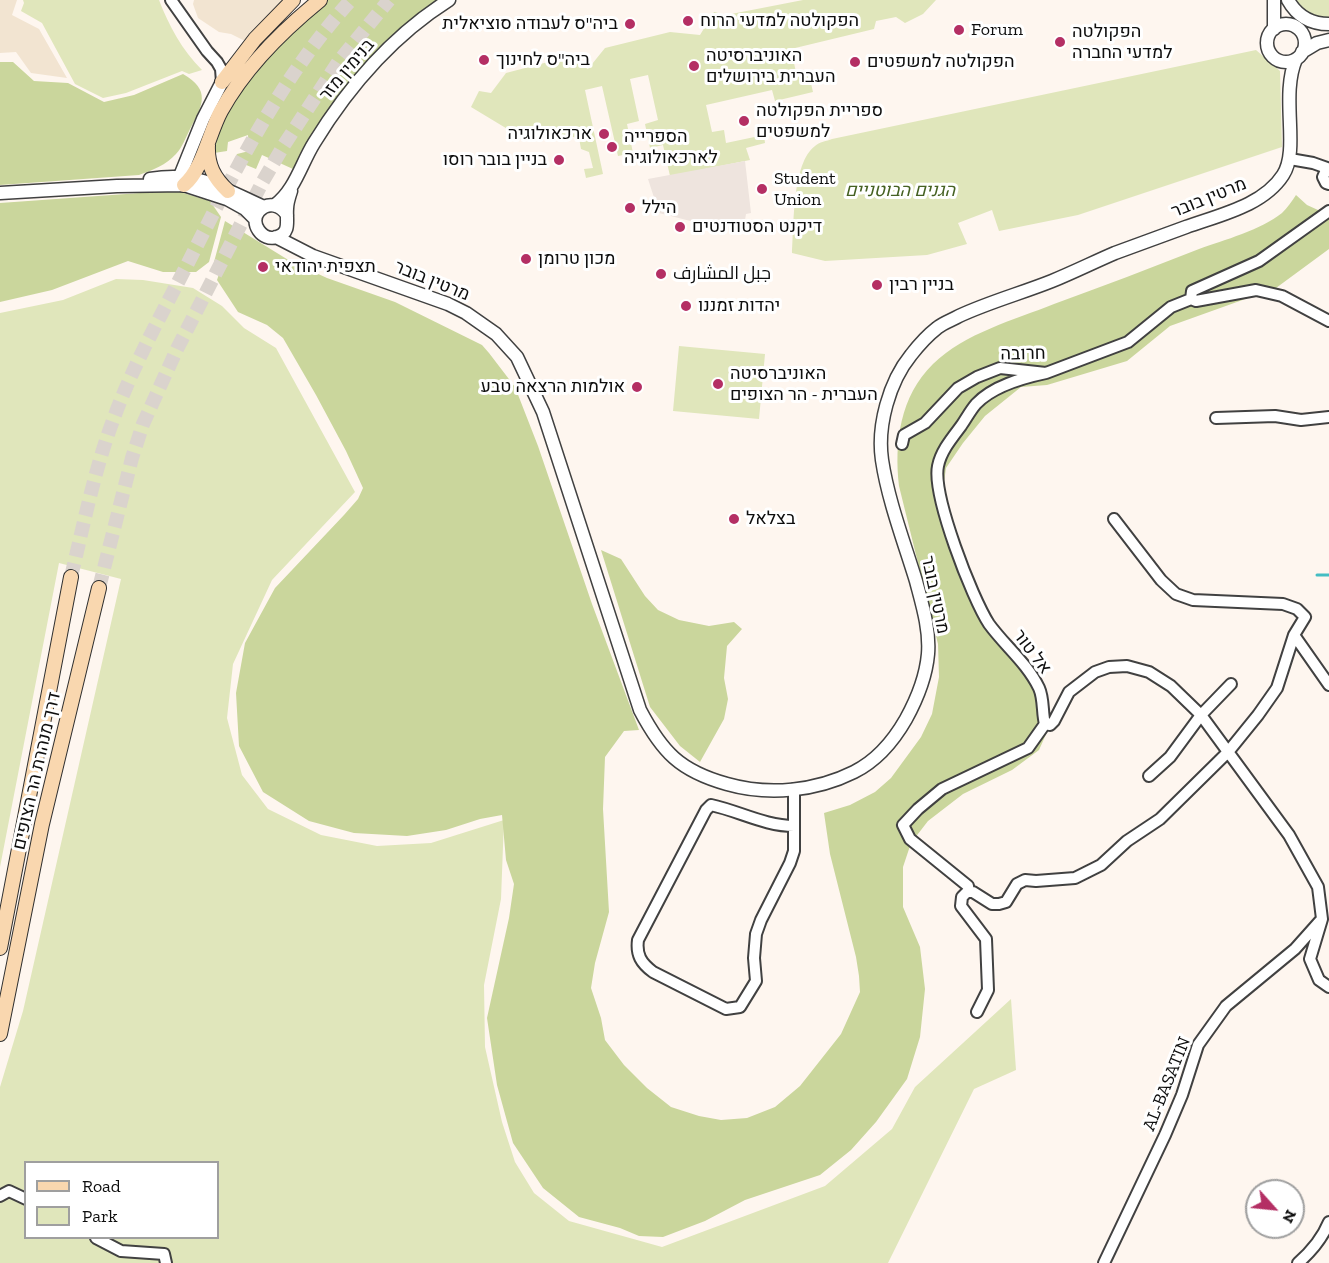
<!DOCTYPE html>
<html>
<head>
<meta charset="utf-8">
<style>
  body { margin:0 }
  #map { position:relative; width:1329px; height:1263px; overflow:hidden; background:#fef6ef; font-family:"Zilla Slab",serif }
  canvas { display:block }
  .legend { position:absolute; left:24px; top:1161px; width:195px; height:78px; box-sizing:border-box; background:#fff; border:2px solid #9f9f9f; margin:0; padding:8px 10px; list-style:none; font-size:18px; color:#0e0e0e }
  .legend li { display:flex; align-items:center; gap:12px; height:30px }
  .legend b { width:30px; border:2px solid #9f9f9f }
  .north { position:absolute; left:1245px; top:1179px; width:60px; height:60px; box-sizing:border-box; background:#fff; border:2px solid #9f9f9f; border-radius:50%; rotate:117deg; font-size:16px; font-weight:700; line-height:24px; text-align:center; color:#0e0e0e }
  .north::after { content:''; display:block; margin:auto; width:21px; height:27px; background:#b42f64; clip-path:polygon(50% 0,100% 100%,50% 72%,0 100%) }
</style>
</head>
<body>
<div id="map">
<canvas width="1329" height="1263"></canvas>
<ul class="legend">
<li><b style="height:8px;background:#f9d7af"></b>Road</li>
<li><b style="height:16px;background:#e0e6bb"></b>Park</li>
</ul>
<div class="north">N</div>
</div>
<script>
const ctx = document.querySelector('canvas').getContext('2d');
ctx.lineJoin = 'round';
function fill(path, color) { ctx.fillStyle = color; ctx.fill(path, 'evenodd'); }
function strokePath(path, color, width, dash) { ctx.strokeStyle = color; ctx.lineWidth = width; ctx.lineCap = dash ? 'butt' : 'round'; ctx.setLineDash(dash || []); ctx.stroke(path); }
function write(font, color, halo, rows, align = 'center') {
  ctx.font = font + ' "Zilla Slab",Cairo,Heebo,serif'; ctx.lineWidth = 6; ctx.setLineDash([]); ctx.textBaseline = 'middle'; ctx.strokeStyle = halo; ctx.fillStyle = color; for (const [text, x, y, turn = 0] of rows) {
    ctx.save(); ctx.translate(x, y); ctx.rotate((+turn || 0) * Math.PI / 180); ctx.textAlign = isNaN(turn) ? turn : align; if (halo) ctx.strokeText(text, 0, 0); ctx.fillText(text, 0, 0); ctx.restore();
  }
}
const farmland = new Path2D(`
  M0,0h17l-5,15 27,14 28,49 -36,-5 -15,-21 -16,1z
  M194,0h93l-40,42 -16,-8 -12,-2 -21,-14 -5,-14z`);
const green = new Path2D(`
  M23,0h136c10,26 23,50 43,70l-13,4 -7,-3 -56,22 -23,5 -28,-14 -33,-61 -21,-12 3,-8z
  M803,0h133l-13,14 -18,9 -9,-6 -20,4 -2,8 -83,20 6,28 12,-2 4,17 -38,9 -3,-11 -66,15 6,27 12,-2 2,13 38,-8 1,8 -19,5 4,12 -80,16 -7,-31 -13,3 -5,-24 13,-4 -10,-45 -18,4 9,42 -12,3 6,29 -15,3 -16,-70 -17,4 18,84 -17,4 -2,-9 9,-1 -4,-16 -8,-3 -2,-11 -41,-7 -19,5 -48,-29 8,-16 12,2 15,-20 61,-16 21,12 17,-21 65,-16 30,3 14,-23 12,3z
  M1295,0h34v18l-23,-2z
  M1256,50l24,21 2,76 -204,68 -79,16 -7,-21 -34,13 9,21 -40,11 -102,6 -33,-8c2,-27 0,-90 23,-107 4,-4 12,-5 17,-7z
  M116,279l27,1 50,8 29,18 22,22 32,20 79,144 -83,88 -39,84 -6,54 15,57 26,34 53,26 56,11 54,-3 73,-23 -3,79 -17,86 1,62 17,75 13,40 19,31 35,28 93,26 163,-61 67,-57 23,-42 96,-88 5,71 -42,19 -86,174h-888v-176l23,-76 98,-432 -62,-16 -59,304v-554l63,-13zM26,1162h192v76h-192z
  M679,346l86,8 -6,65 -86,-8z`);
const forest = new Path2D(`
  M328,0h114l-26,17 -114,137 -9,15 -31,-14 -6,14 -22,-9 3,-6 12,-3 -1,-16 -20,7 -1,9 -13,2c10,-63 68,-113 114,-153z
  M0,62h13l21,19 34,2 36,19 30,-7 49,-21c28,16 20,31 7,55 -4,8 -8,19 -14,25 -10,11 -23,16 -37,21l-139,10z
  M154,192h26l30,9 11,16 -12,45 -13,10h-33l-35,-11 -76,29 -52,12v-99z
  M1296,195l11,10 22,10v34l-53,39 -106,38 -43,35 -80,24 -26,2 -36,29 -22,27 -17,25 -3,21 7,35 39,104 45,56 11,26 2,22 -8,18 -27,20 -49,24 -35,27 -17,22 -8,24v40l17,40 5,42 -5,48 -13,42 -31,43 -25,28 -31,25 -75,25 -40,21 -42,16 -24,-1 -19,-8 -41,-11 -36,-29 -30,-45 -16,-58 -10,-67 22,-100 5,-34 -8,-24 -4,-45 -22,4 -34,11 -39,6 -53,-3 -45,-12 -46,-29 -24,-46 -3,-53 9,-50 30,-55 69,-73 14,-16 5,-11 -17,-37 -30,-56 -33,-57 -16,-13 -29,-13 -21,-32 5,-15 -8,-3 11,-41 65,40 37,17 68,24 87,43 7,8 26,34 23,59 54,158 47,126 -15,1 -19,26 -2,52 6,103 -14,51 -4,25 10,30 4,22 19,25 23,23 24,19 28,9 22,4 26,-2 28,-11 25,-21 41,-52 19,-42 -1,-16 -3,-19 -26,-103 -6,-41 26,-8 25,-13 16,-14 30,-41 11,-23 7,-37 -1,-33 -39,-158c-5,-43 1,-90 34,-122 32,-31 81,-44 121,-60 49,-18 97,-36 145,-55 25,-9 62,-19 83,-36 5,-5 10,-12 14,-18z
  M601,550l20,9 24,37 13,14 21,10 30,6 25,-4 8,7 -15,17 -3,32 4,21 -4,20 -24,43 -20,-16 -30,-39z`);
const plaza = new Path2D(`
  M745,161l6,52 -5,1 -1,6 -35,6 -51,-13 -11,-34z`);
const stream = new Path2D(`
  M1317,575h12`);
const secondaryTunnel = new Path2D(`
  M71,577c13,-54 24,-110 44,-162 19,-51 46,-100 71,-148 47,-93 94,-189 165,-267
  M99,588l33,-130 11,-34 34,-75 86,-168 21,-36 55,-84 50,-61`);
const minor = new Path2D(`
  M171,0l36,51 10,11 4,7 1,13
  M1290,159l23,4 14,5 -4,9 3,6 3,1
  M1329,211l-70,50 -67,30 -1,8 5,2 60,-11 26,6 47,25
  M1046,373c-24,5 -53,13 -70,31 -6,7 -10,15 -15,22 -9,12 -20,25 -23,40 -6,29 34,132 51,158 16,22 38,39 50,64 5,11 3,25 6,36l5,1 4,-4 15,-29 26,-20 14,-5 18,-1 22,6 22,14 30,29 88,120 29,52 4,32 -12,40 9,21 10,7
  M1216,418l59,-2 26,4 28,-3
  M902,444l2,-9 21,-12 33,-35 19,-11 23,-9 46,5 82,-31 43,-35 20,-8
  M1114,519l47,61 15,14 17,6 90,4 14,5 8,8 -11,18 35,50
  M1149,776l21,-19 31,-42 30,-31
  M794,789v62l-4,12 -29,57 -5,14 -2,24 2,23 -16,26 -14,2 -73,-37c-12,-9 -17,-17 -15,-32l68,-130 5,-5c28,6 54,21 83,21
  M969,892l-1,-6 -58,-47 -7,-14 15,-16 24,-20 86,-41 17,-24
  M977,1012l11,-22 -2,-51 -25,-33 1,-9 5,-5h6l19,12h7l7,-2 11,-18 8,-4 11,1 39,-3 26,-13 26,-24 33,-22 68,-67 30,-37 19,-27 17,-53
  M0,1196l9,-5 17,8
  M96,1238l25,13 43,3 2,9
  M1104,1263l61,-128 17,-40 16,-50 28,-39 69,-57 25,-28
  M1298,1263c14,-12 24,-24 31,-41`);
const tertiary = new Path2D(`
  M1288,0c9,16 23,24 41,24
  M1267 43a19 19 0 1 1 38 0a19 19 0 1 1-38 0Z
  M1274,29v-29
  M1302,52l15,-9 12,-3
  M150,179c49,-8 71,9 114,28
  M183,182l-3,-6 23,-57 19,-37
  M0,193l117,-7 67,-1 43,14 18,10 10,10
  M275,205c20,-15 26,-41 39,-62 35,-57 78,-107 135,-143
  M287,215c-6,-10 -19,-14 -28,-4 -10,12 3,31 18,26 14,-4 9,-17 10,-28 0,-6 2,-12 4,-18
  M276,237l37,19 135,48 18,9 30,21 21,23 26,55 97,298c22,42 40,61 87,74 42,12 89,7 127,-12 22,-11 40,-32 52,-53 11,-20 20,-42 22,-65 2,-25 -6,-50 -12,-73 -12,-39 -28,-81 -34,-121 -5,-34 7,-78 29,-105 7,-9 17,-20 26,-27 6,-5 15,-8 22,-12 30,-14 63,-23 93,-35 22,-9 42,-19 63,-28 24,-9 47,-17 71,-26 33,-12 77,-21 97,-52 17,-26 -3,-79 13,-116`);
const secondary = new Path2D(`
  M222,82l33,-43 38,-39
  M208,145c-1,20 6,33 20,46
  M184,185c19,-16 25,-52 37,-74 24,-44 61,-80 99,-111
  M0,948l71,-371
  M0,1034l42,-210 57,-236`);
const markers = [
  [688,21,6,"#b42f64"],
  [630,24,6,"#b42f64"],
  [959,30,6,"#b42f64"],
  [1060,42,6,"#b42f64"],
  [484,60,6,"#b42f64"],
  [855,62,6,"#b42f64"],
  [694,66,6,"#b42f64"],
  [744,121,6,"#b42f64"],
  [604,134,6,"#b42f64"],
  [612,147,6,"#b42f64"],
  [559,160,6,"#b42f64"],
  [762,189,6,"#b42f64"],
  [630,208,6,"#b42f64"],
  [680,227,6,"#b42f64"],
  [526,259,6,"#b42f64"],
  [263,267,6,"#b42f64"],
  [661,274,6,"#b42f64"],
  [877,285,6,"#b42f64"],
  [686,306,6,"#b42f64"],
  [718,384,6,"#b42f64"],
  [637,387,6,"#b42f64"],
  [734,519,6,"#b42f64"]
];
const poiNames = [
  ["הפקולטה למדעי הרוח",700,21],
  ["ביה\"ס לעבודה סוציאלית",618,24,"right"],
  ["Forum",971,30],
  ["הפקולטה",1072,32],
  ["למדעי החברה",1072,53],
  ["האוניברסיטה",706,56],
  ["העברית בירושלים",706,77],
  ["ביה\"ס לחינוך",496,60],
  ["הפקולטה למשפטים",867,62],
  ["ספריית הפקולטה",756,111],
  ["למשפטים",756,132],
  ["ארכאולוגיה",592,134,"right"],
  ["הספרייה",624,137],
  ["לארכאולוגיה",624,158],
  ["בניין בובר רוסו",547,160,"right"],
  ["Student",774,179],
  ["Union",774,200],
  ["הילל",642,208],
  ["דיקנט הסטודנטים",692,227],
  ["מכון טרומן",538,259],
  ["תצפית יהודאי",275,267],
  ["جبل المشارف",673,274],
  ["בניין רבין",889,285],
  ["יהדות זמננו",698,306],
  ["האוניברסיטה",730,374],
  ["העברית - הר הצופים",730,395],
  ["אולמות הרצאה טבע",625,387,"right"],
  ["בצלאל",746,519]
];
const streetNames = [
  ["בנימין מזר",347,70,-50],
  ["מרטין בובר",1209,198,-22],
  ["מרטין בובר",432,281,22],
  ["חרובה",1023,354,-1],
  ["מרטין בובר",935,595,78],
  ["אל טור",1032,652,53],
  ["דרך מנהרת הר הצופים",37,771,-77],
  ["AL-BASATIN",1167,1084,-68]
];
const parkNames = [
  ["הגנים הבוטניים",900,191]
];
fill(farmland, '#f2e4d1');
fill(green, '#e0e6bb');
fill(forest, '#cad69c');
fill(plaza, '#eee4de');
strokePath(stream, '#44bdc3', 3);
strokePath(secondaryTunnel, '#dad3cd', 14, [14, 7]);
strokePath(minor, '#414141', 14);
strokePath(tertiary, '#414141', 15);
strokePath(secondary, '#303030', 16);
strokePath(minor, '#fff', 10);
strokePath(tertiary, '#fff', 12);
strokePath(secondary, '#f9d7af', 14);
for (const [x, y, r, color] of markers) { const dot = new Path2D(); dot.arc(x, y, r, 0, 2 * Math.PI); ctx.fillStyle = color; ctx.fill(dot); strokePath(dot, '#fff', 2); }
write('18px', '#0e0e0e', '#fff', poiNames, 'left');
write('18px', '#0e0e0e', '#fff', streetNames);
write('italic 18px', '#456122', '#fff', parkNames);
</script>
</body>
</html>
